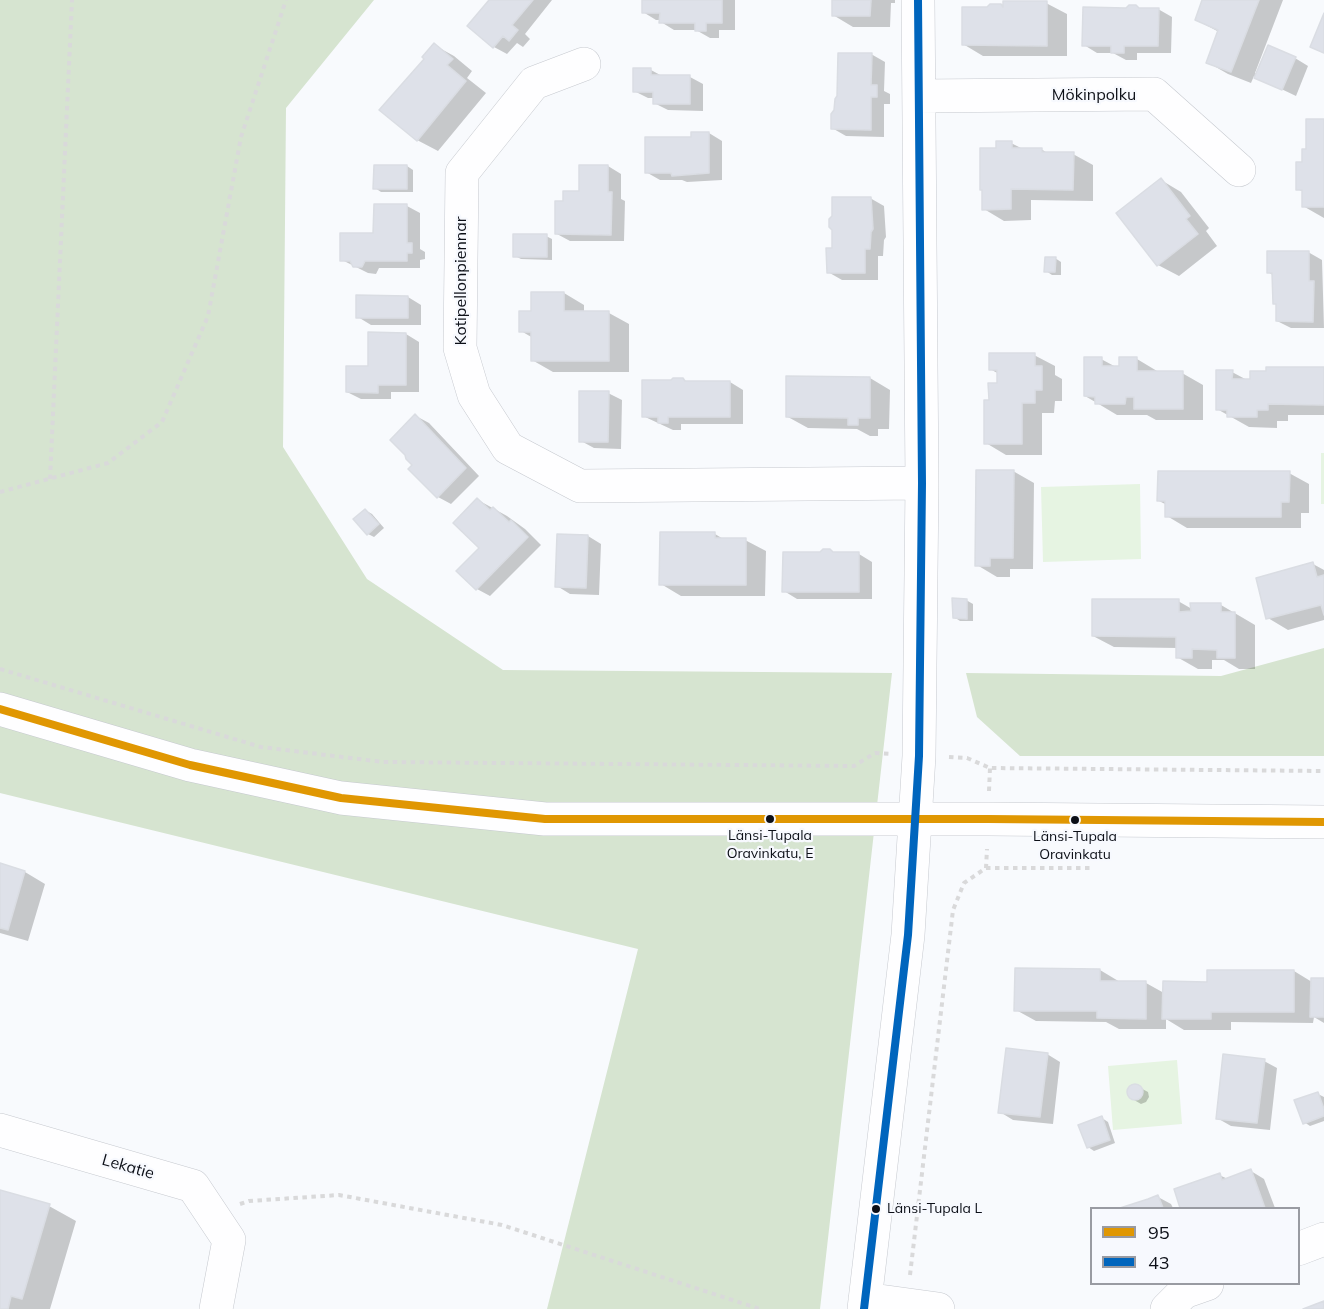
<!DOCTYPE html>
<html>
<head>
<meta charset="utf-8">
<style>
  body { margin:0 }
  #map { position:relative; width:1324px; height:1309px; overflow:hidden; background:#f8fafd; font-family:Mulish,sans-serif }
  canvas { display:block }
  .legend { position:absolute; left:1090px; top:1207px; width:210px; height:78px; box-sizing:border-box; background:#f7f9fe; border:2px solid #999ba2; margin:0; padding:8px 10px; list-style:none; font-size:18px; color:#0c0f17 }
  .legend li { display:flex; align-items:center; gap:12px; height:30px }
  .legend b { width:30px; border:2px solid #999ba2 }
</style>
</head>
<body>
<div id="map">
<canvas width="1324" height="1309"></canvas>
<ul class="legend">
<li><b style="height:8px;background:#e09702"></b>95</li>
<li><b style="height:8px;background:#0065bd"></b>43</li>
</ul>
</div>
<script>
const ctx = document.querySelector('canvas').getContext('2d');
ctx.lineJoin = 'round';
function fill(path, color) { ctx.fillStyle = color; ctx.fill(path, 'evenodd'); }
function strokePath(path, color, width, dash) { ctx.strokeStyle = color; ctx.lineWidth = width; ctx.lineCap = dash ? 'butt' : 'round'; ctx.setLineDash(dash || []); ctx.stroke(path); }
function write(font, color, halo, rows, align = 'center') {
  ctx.font = font + ' Mulish,sans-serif'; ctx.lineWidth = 4.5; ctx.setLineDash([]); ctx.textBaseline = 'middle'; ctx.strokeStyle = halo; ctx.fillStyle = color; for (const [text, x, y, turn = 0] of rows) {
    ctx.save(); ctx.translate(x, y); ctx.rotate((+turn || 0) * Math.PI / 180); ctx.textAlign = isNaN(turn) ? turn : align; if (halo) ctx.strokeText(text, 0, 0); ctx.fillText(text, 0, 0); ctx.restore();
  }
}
const green = new Path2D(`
  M1321,453h3v51h-3z
  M1140,484l1,75 -98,3 -2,-75z
  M1177,1060l5,64 -69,6 -5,-64z`);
const forest = new Path2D(`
  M0,0h374l-88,108 -3,339 84,132 136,91 389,3 -72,636h-273l91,-360 -638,-156z
  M1324,648v108h-304l-43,-39 -11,-44 255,3z`);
const shadow = new Path2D(`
  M491,0h61l-27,34 5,5 -7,8 -6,-4 -10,11 -13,-7 -25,-21z
  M643,0h92v30h-16v8h-9l-14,-8h-22l-13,-8v-2h-5l-13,-8z
  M833,0h62v3h-4l-1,24h-37l-20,-12z
  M1204,0h79l-28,73 3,1 37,-16 13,8 -12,30 -42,-20 -3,7 -23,-9 -21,-12 12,-30 -23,-12z
  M1046,3l21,11v42h-84l-20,-12 42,-36z
  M1158,9l14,8 -1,36h-34v7h-11l-13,-7h-16l-13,-8z
  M434,45l20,11 18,15 -5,7 19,15 -48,58 -21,-11 -36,-31 45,-50z
  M871,54l14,8 -1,29 6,3v10h-6v33l-38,-1 -14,-8z
  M651,70l11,6 28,1 13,7v27l-35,-1 -14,-7v-5h-6l-14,-7z
  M1324,121v97l-21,-12 1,-14 -7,-3 7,-25z
  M693,133h16l13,8v39l-35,2 -5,-2h-22l-14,-8 47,-33z
  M1011,143l12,6h18l8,5h24l20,11v36l-62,-1v20l-27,1 -20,-12z
  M375,166h32l6,4v22h-32l-6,-4z
  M608,166l13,8v25l4,2 -1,40h-54l-13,-7 7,-31 16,-10z
  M1161,180l20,12 28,36 -3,3 11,15 -38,30 -21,-11z
  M870,198l14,8 2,31 -2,3 -1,16h-5v24h-36l-14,-8z
  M407,206l13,7v36l5,3v7l-5,1v8h-41l-3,6 -8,-1 -26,-13 33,-25z
  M546,236l6,3v21l-31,-1 -6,-3z
  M1308,252l14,8 2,68h-33l-14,-7v-16l-3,-2v-27l-6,-4z
  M1055,258l6,4v13h-9l-6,-4z
  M564,293l20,12v8h25l20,11v48h-76l-21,-12 1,-22 -12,-7 12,-19z
  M408,297l13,8v20h-50l-13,-8z
  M406,334l13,8v50h-28v7h-30l-14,-7 23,-25z
  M1034,355l21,11v9l7,4v22h-7l-1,12h-12v42h-36l-20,-12 4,-42 8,-17 1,-10 -9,-5z
  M1101,359l15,8 21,-8 20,12v2h25l21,12v35h-47l-9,-5h-30l-20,-12 -12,-7z
  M1324,368v47h-36v6h-11v7l-28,-1 -32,-18 15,-37 15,8z
  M870,378l20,12 -1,39h-11v7h-8l-13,-7 -49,-1 -20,-11z
  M683,379l4,3h43l13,8v34h-62v6h-8l-30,-14 29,-34z
  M608,393l14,7 -1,49 -27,-1 -13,-7z
  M416,416l13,7 50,53 -28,28 -13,-7 -24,-32z
  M1013,471l21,12 -1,86h-23v8h-13l-20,-12z
  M1289,473l20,11v29h-8v15h-114l-20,-12v-11l-8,-4z
  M478,500l29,16 18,13 16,16 -51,51 -13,-7 4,-41z
  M365,510l7,4 12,14 -10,9 -6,-3z
  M715,534l10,6h20l21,11 -1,45h-84l-20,-12z
  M588,536l13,8 -2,51 -29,-1 -13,-8z
  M821,554h38l13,8v37h-75l-13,-8z
  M1313,564l11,6v50l-36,10 -20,-12z
  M966,600l7,4v17h-13l-6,-4z
  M1178,601l14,8 29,-4 34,20v44h-16l-15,-9h-12v9h-14l-21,-12v-9l-63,-1 -21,-11z
  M0,864l25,8 20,12 -17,57 -28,-8z
  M1100,970l20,12 26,1 18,10 45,-10 85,-12 18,11 12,-3v44l-10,-6 -1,6 -82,-1v8h-47l-18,-11v10h-47l-13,-7 -70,-1 -20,-11z
  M1047,1054l13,8 -7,62 -40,-4 -13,-8z
  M1264,1061l13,7 -7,62 -39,-4 -14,-8z
  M1135,1085l13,7 1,5 -3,5 -5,2 -12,-7 -1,-5 2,-5z
  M1318,1094l6,3v24l-14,5 -6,-4z
  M1102,1118l6,4 7,21 -21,8 -6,-4z
  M1251,1171l13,8 11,29h-93l-7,-18 44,-15 9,4z
  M0,1191l49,15 27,15 -26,88h-50z
  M1158,1197l13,7 2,4h-49z`);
const building = new Path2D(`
  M489,0h44l-21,25 6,5 -9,11 -6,-5 -10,12 -26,-22z
  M642,0h80v23h-16v8h-11v-8h-36l1,-10h-18z
  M832,0h39l-1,16h-38z
  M1202,0h57l-28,72 -25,-9 12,-33 -23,-10z
  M1003,1h44v45l-85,-1v-38h25l3,-3h11l2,3z
  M1129,5h7l3,3h20l-1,38h-34v7h-13v-7h-29l1,-39 43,1z
  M1324,13v40l-14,-6z
  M434,43l19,16 -6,6 19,16 -49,60 -38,-31 45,-51 -2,-2z
  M1268,45l28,12 -14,33 -28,-12z
  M838,53h34l-1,32h6v12h-6v33l-40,-1v-15l3,-4 1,-11 2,-3z
  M633,68h18v7h39v29h-37v-12h-20z
  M1306,119h18v88h-22v-17h-6v-28h6v-13h4z
  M691,132h18v41l-37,3 -1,-3h-26v-36h46z
  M996,141h16v7h30v4h32l-1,38 -62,-1v20l-29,1v-20h-2v-42h16z
  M374,165h33v24h-34z
  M579,165h29v27h4l-1,43 -56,-1v-33h8v-10h16z
  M1161,178l29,38 -4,3 12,15 -41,32 -41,-53z
  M832,197h39l2,32 -2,3 -1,17h-5v24h-38l-1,-25h6v-18l-3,-3v-8l3,-3z
  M374,204h33v39h5v10h-5v8h-42l-3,6h-9l-3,-6h-10v-28h33z
  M513,234h34v23h-34z
  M1267,251h42v30h5l-1,41 -37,-1v-17h-3l-1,-31h-5z
  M1045,257h11l-1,15h-11z
  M531,292h33v19h45v50h-78v-29h-12v-21h12z
  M356,295l52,1v22h-52z
  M368,332l38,1v52h-28v8l-32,-1v-26h22z
  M989,353h46v13h7v24h-7v13h-13v41h-38v-44h5l-1,-17h9v-13h-8z
  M1084,357h18v9h17v-9h18v14h46v38h-49v-12h-8l-1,7h-30v-7l-11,-1z
  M1266,367h58v38l-56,-1v6h-11v7h-30v-7h-11v-40h17l-1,9h18v-8h16z
  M786,376l84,1v41h-12v7h-10v-7l-62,-1z
  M673,378h10l2,3h45v36h-62v6h-10v-6h-16v-37h29z
  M579,391h30l-1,51h-29z
  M415,414l51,54 -29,30 -29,-29 4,-4 -6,-6 -1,-4 -15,-15z
  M976,470h38l-1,88h-23v8h-15z
  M1158,471h132l-1,31h-8v15h-116v-16h-8z
  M477,498l13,12 3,-3 16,15 2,-2 17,17 -52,53 -20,-19 23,-23 -26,-25z
  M365,509l14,15 -12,11 -14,-16z
  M660,532h55v6h31v47h-87z
  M557,534l31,1 -2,53 -31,-1z
  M823,549h7l3,3h26v40h-77l1,-40h37z
  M1313,562l4,15 7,-2v40l-3,-10 -55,14 -10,-41z
  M952,598l15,1v20l-14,-1z
  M1092,599h87v13l12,-1 -1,-8h31v9h14v46h-18v-8l-25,-1v9h-16v-21l-84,-1z
  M0,863l25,8 -17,59 -8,-2z
  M1015,968l85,1v12h46v38l-49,-1v-7h-83z
  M1207,970h87v42h-83v7h-49l1,-38 44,1z
  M1311,978h13v39h-14z
  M1006,1048l42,5 -8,64 -42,-4z
  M1223,1054l42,5 -8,64 -41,-4z
  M1127 1092a8 8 0 1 1 16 0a8 8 0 1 1-16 0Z
  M1318,1092l6,17v7l-21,8 -9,-24z
  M1102,1116l8,24 -23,8 -9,-23z
  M1251,1169l14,39h-85l-6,-19 46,-16 2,7z
  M0,1190l50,14 -28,95 -11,-3 -3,13h-8z
  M1158,1195l5,13h-43l28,-9z
  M1324,1301v8h-21l13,-5z`);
const path = new Path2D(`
  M50,479l22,-479
  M0,492l108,-29 54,-41 46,-106 33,-179 45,-137
  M0,669l261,78 122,15 471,4 21,-13 16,1
  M949,757l18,1 23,10 334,3
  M989,791l1,-23
  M986,868h108
  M240,1204l9,-3 90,-6 163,30 258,84
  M910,1275l43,-365 11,-27 22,-15 1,-19`);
const minor = new Path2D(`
  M584,64l-50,19 -72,90 -2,175 14,47 34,53 72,38 342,-3
  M919,96l235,-2 85,76
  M0,709l190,56 151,33 204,21h443l336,3
  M0,1130l193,56 36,54 -13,69
  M1298,1249l26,-10
  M865,1299l73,10
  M864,1309l44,-374 11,-179 3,-273 -4,-483
  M1167,1309l17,-17 23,-8`);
const bus1 = new Path2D(`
  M0,709l190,56 151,33 204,21h443l336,3`);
const bus2 = new Path2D(`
  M864,1309l44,-374 11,-179 3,-273 -4,-483`);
const markers = [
  [770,819,5,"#0c0f17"],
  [1075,820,5,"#0c0f17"],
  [876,1209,5,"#0c0f17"]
];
const busNames = [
  ["Länsi-Tupala",770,836],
  ["Oravinkatu, E",770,854],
  ["Länsi-Tupala",1075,837],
  ["Oravinkatu",1075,855],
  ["Länsi-Tupala L",887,1209,"left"]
];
const streetNames = [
  ["Mökinpolku",1094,95],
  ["Kotipellonpiennar",461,281,-90],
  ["Lekatie",128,1167,16]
];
fill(green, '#e6f4e2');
fill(forest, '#d6e4d0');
fill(shadow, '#0003');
fill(building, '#dee1e9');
strokePath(building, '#dadde3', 1.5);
strokePath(minor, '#c6c9cf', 34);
strokePath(path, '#d9d9da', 4, [4.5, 4.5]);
strokePath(minor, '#fefeff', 33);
strokePath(bus1, '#e09702', 8);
strokePath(bus2, '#0065bd', 8);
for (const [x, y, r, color] of markers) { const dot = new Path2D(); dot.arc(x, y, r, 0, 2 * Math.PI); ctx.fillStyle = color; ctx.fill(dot); strokePath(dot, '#f7f9fe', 2); }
write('14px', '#0c0f17', '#f7f9fe', busNames);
write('16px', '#0c0f17', '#f7f9fe', streetNames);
</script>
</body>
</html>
